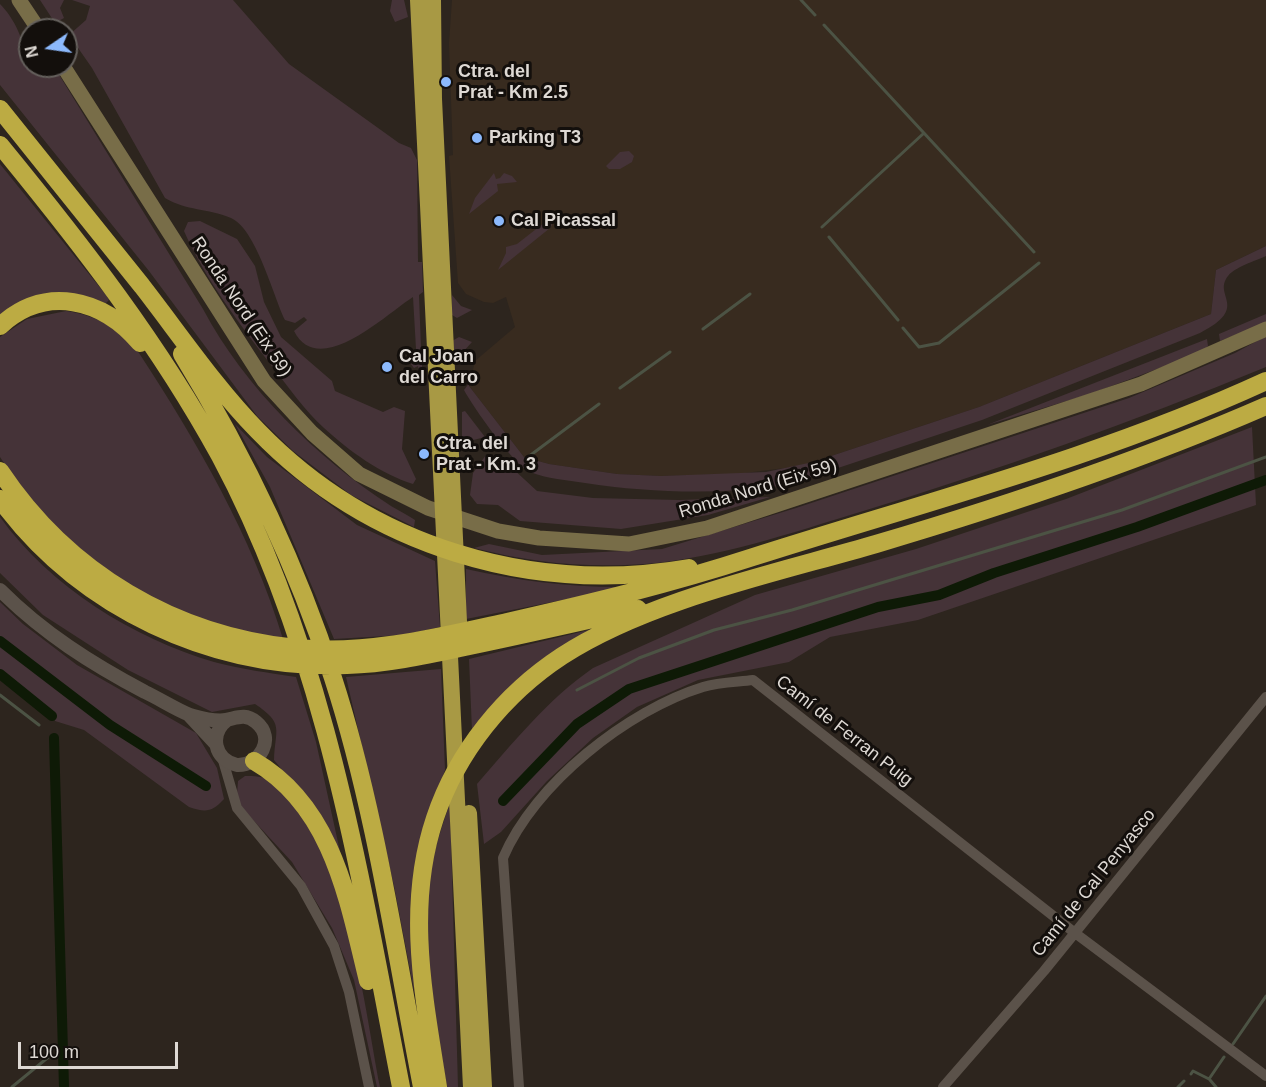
<!DOCTYPE html>
<html>
<head>
<meta charset="utf-8">
<style>
  body { margin:0 }
  #map { position:relative; width:1266px; height:1087px; overflow:hidden; background:#2d251e; font-family:Arial,sans-serif }
  canvas { display:block }
  .north { position:absolute; left:18px; top:18px; width:60px; height:60px; box-sizing:border-box; background:#130f0c; border:2px solid #64605c; border-radius:50%; rotate:257deg; font-size:16px; font-weight:700; line-height:24px; text-align:center; color:#ded9d4 }
  .north::after { content:''; display:block; margin:auto; width:21px; height:27px; background:#8cb9fc; clip-path:polygon(50% 0,100% 100%,50% 72%,0 100%) }
  .scale { position:absolute; left:18px; top:1042px; width:160px; height:27px; box-sizing:border-box; border:3px solid #ded9d4; border-top:0; padding-left:8px; font-size:18px; line-height:21px; white-space:nowrap; color:#ded9d4; -webkit-text-stroke:4px #130f0c; paint-order:stroke }
</style>
</head>
<body>
<div id="map">
<canvas width="1266" height="1087"></canvas>
<div class="north">N</div>
<div class="scale">100 m</div>
</div>
<script>
const ctx = document.querySelector('canvas').getContext('2d');
ctx.lineJoin = 'round';
function fill(path, color) { ctx.fillStyle = color; ctx.fill(path, 'evenodd'); }
function strokePath(path, color, width, dash) { ctx.strokeStyle = color; ctx.lineWidth = width; ctx.lineCap = dash ? 'butt' : 'round'; ctx.setLineDash(dash || []); ctx.stroke(path); }
function write(font, color, halo, rows, align = 'center') {
  ctx.font = font + ' Arial,sans-serif'; ctx.lineWidth = 6; ctx.setLineDash([]); ctx.textBaseline = 'middle'; ctx.strokeStyle = halo; ctx.fillStyle = color; for (const [text, x, y, turn = 0] of rows) {
    ctx.save(); ctx.translate(x, y); ctx.rotate((+turn || 0) * Math.PI / 180); ctx.textAlign = isNaN(turn) ? turn : align; if (halo) ctx.strokeText(text, 0, 0); ctx.fillText(text, 0, 0); ctx.restore();
  }
}
const built = new Path2D(`
  M452,0h814v246l-50,24 -5,44 -232,93 -178,59 -64,8 -76,2 -44,-2 -68,-10 -25,-7 -55,-71 6,-25 40,-34 -9,-30 -13,6 -9,-1 -18,-8 -8,-11 -9,-127 4,-1 -4,-112z`);
const green = new Path2D(`
  M40,0h24l-4,8 4,10 -9,5z
  M72,0h161l56,64 110,79 12,5 6,12 1,102h4l1,30 -4,3 2,53 3,-1 3,14 -5,3v23l-4,-21 -4,2 -4,-5 -1,-5 7,-9 -3,-52c-27,17 -94,83 -119,34l13,-11 -3,-3 -9,6 -10,-3c-12,-25 -29,-91 -54,-102 -24,-10 -44,-7 -66,-20l-73,-130 -23,-33 17,-15 4,-14z
  M392,0h12l4,17 -13,5 -5,-11z
  M0,4c14,14 26,38 25,59l5,3h22l6,7 145,236c42,79 113,148 188,197 8,5 17,9 24,14l-1,7 -63,-32 -58,-44 -36,-35 -108,-145 -149,-186z
  M629,151l5,5 -2,6 -12,7h-11l-3,-3 14,-14z
  M0,164l106,131 3,5 -3,3 -28,-8 -78,23z
  M494,173l2,6 4,-1 4,-5 8,3 5,6 -20,2 1,7 -29,23 6,-16z
  M549,219l3,6 -2,3 -52,42 8,-17v-6l11,-3z
  M200,221l37,18 18,27 9,36 17,35 51,44 3,10 48,21 11,-5 11,4 -3,38 14,30 -3,5c-32,-10 -64,-33 -89,-56 -20,-18 -36,-42 -53,-63 -32,-42 -66,-86 -87,-134l4,-9z
  M1266,246v10c-11,5 -31,11 -38,20 -16,20 23,31 -28,57l-218,87 -195,65c-66,10 -136,8 -202,-2 -18,-3 -38,-4 -55,-11 -16,-7 -57,-65 -66,-82l6,-8 -1,4 55,71 25,7 68,10 44,2 105,-4 47,-10 166,-55 232,-93 5,-44z
  M452,295l9,11 11,4 -15,8 -5,-3z
  M66,311c34,5 50,17 73,42 58,89 113,183 144,286 -120,-18 -217,-80 -283,-182v-120l27,-18z
  M1266,314v9l-46,18 -1,-7z
  M1266,336v31c-133,55 -268,103 -406,145 -69,21 -142,46 -215,52 -61,4 -112,-1 -171,-16l15,-4 53,11 120,-6 134,-41 333,-110 106,-45z
  M459,337l13,5 -18,20 -2,-21z
  M1207,339l1,7 -8,7 -110,41 -103,31z
  M465,411l20,26 -23,6v-31z
  M235,424l32,33 90,68 78,36 5,66 -37,8 -69,4 -64,-152z
  M1252,427l4,78 -338,115 -88,17 -41,25 -91,18 -61,27 -44,31 -46,43 -46,51 -17,12 -7,-60c36,-41 70,-84 116,-116l162,-73 161,-46 150,-50z
  M486,455h12l39,36 56,7 86,2 91,-3 -62,18 -87,14 -101,-8 -22,-16 -21,-1 -7,-9 3,-22z
  M0,517c50,70 133,121 214,145 27,7 55,11 82,15l20,65 25,114 -25,-45 -42,-51c1,-31 11,-36 -19,-56l-43,8 -84,-42 -85,-55 -43,-42z
  M466,569c54,12 107,19 163,18l-163,32z
  M0,602l23,22 54,41 119,68 21,35 7,31c-12,13 -18,14 -35,8l-105,-77 -29,-9 -2,-8 -53,-42z
  M597,628l-125,103 -3,-72z
  M441,669l4,101 -26,82 5,191 -30,-157 -48,-209z
  M245,776c9,0 18,0 26,5 6,4 11,12 16,17 62,68 76,200 93,289h-3l-23,-107 -22,-52 -40,-66 -50,-54 -5,-14 1,-13z
  M450,803l8,284h-11c-9,-58 -25,-119 -22,-177 2,-37 13,-73 25,-107z`);
const stream = new Path2D(`
  M801,0l14,15
  M824,25l210,227
  M822,227l102,-94
  M829,237l69,83
  M903,328l16,19 20,-4 100,-80
  M703,329l47,-35
  M620,388l50,-36
  M528,457l71,-53
  M577,690l62,-32 75,-28 78,-20 330,-100 144,-53
  M0,695l39,30
  M1233,1044l33,-48
  M1191,1074l2,-3 16,8 15,-22
  M1210,1080l6,7
  M12,1087l39,-32
  M1178,1087l6,-6`);
const canal = new Path2D(`
  M0,641l110,84 96,61
  M0,674l52,42
  M54,738l10,349
  M503,801l74,-77 52,-35 249,-82 61,-12 55,-22 143,-46 129,-47`);
const minor = new Path2D(`
  M222,757l15,51 64,78 33,60 15,46 20,95
  M519,1087l-16,-229c31,-74 125,-148 200,-171 16,-5 34,-5 50,-7l322,253 191,143
  M943,1087l101,-116 222,-274`);
const tertiary = new Path2D(`
  M0,590c43,43 92,74 145,102 15,7 30,17 45,23 11,3 24,7 36,5 11,-2 19,-7 30,2 20,16 4,44 -19,43 -23,-5 -28,-31 -10,-45
  M189,715l26,28`);
const secondary = new Path2D(`
  M19,0l20,30
  M63,66l201,315 48,52 47,41 69,34 70,23 41,7 90,6 78,-16 434,-144 125,-55`);
const trunk = new Path2D(`
  M418,0l53,1087
  M433,0l1,99 26,544
  M469,813l15,274`);
const motorway = new Path2D(`
  M0,109c48,59 95,118 142,177 38,49 73,101 116,145 112,116 274,164 431,137
  M0,145c81,99 159,199 220,311 105,196 139,416 181,631
  M0,326c46,-42 103,-27 140,17
  M182,354c63,103 114,209 151,324 42,129 63,276 89,409
  M0,471c68,102 175,165 296,177 71,7 143,-11 211,-26 84,-19 163,-38 246,-65 172,-55 348,-100 513,-176
  M0,499c80,109 212,171 347,166 38,-1 76,-9 113,-17 59,-12 119,-26 178,-39
  M254,761c79,46 94,139 114,220
  M438,1087c-14,-90 -33,-180 -3,-269 22,-66 69,-124 127,-162 86,-56 215,-83 314,-112 132,-39 264,-83 390,-138`);
const markers = [
  [446,82,6,"#8cb9fc"],
  [477,138,6,"#8cb9fc"],
  [499,221,6,"#8cb9fc"],
  [387,367,6,"#8cb9fc"],
  [424,454,6,"#8cb9fc"]
];
const poiNames = [
  ["Ctra. del",458,72],
  ["Prat - Km 2.5",458,93],
  ["Parking T3",489,138],
  ["Cal Picassal",511,221],
  ["Cal Joan",399,357],
  ["del Carro",399,378],
  ["Ctra. del",436,444],
  ["Prat - Km. 3",436,465]
];
const streetNames = [
  ["Ronda Nord (Eix 59)",241,307,56],
  ["Ronda Nord (Eix 59)",758,489,-17],
  ["Camí de Ferran Puig",844,731,38],
  ["Camí de Cal Penyasco",1094,883,-51]
];
fill(built, '#382b1f');
fill(green, '#453338');
strokePath(stream, '#4c5344', 3);
strokePath(canal, '#0e1a06', 10);
strokePath(minor, '#5b524a', 10);
strokePath(tertiary, '#5b524a', 14);
strokePath(secondary, '#786d48', 15);
strokePath(trunk, '#a89944', 16);
strokePath(motorway, '#bcab43', 18);
for (const [x, y, r, color] of markers) { const dot = new Path2D(); dot.arc(x, y, r, 0, 2 * Math.PI); ctx.fillStyle = color; ctx.fill(dot); strokePath(dot, '#130f0c', 2); }
write('bold 18px', '#ded9d4', '#130f0c', poiNames, 'left');
write('18px', '#ded9d4', '#130f0c', streetNames);
</script>
</body>
</html>
